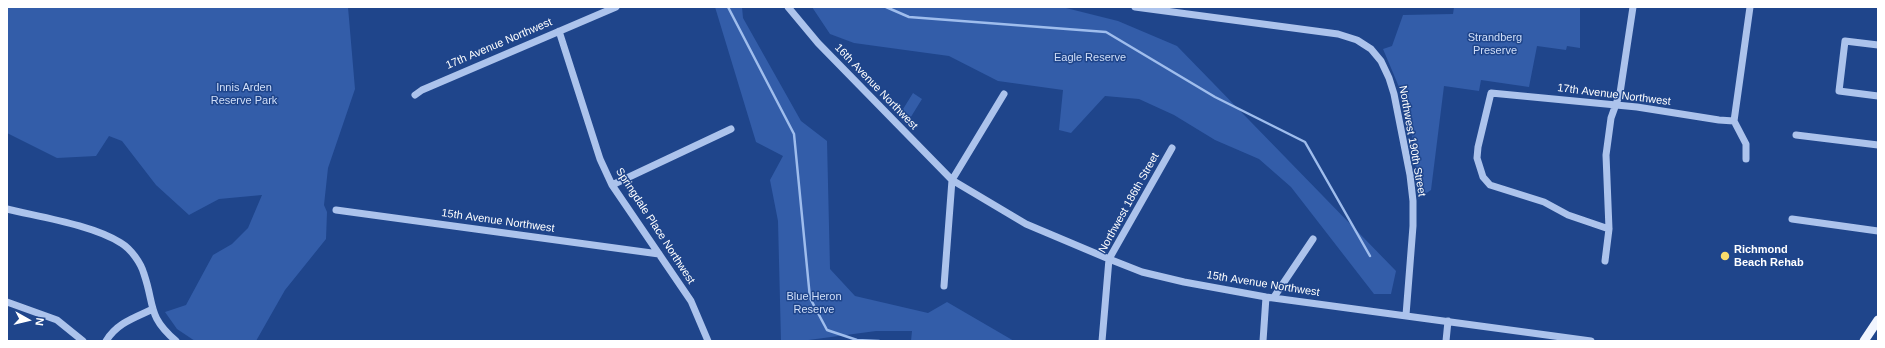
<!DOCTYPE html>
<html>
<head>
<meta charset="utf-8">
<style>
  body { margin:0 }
  #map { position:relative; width:1885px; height:348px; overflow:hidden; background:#1f458b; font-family:Arial,sans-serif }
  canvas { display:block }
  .frame { position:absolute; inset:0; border:8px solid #fff; pointer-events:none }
  .north { position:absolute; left:8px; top:300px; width:40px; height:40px; -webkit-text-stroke:3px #1f458b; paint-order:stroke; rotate:98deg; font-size:11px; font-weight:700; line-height:16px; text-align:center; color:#fff }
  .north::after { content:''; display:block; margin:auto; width:14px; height:18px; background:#fff; clip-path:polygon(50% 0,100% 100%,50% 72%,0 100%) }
</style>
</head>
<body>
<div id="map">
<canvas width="1885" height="348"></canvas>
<div class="frame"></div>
<div class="north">N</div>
</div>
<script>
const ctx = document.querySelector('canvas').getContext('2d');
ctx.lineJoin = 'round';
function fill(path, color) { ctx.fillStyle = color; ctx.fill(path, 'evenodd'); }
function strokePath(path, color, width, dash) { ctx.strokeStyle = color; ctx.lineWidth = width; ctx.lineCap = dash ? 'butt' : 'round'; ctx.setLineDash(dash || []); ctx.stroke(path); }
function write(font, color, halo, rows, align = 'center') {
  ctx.font = font + ' Arial,sans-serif'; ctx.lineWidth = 3; ctx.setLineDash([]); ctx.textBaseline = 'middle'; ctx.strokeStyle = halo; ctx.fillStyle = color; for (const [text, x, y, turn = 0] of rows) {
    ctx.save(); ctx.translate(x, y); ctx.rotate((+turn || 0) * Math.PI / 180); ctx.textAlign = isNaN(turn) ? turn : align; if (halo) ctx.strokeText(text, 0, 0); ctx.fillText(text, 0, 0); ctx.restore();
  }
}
const green = new Path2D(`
  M7,7h341l7,82 -27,79 -4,37 3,7 -1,27 -41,51 -29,51h-61l-18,-12 -12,-17 21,-7 27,-50 19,-11 16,-16 14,-33 -43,4 -30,16 -33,-30 -34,-44 -13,-5 -13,20 -39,2 -50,-25z
  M715,7h27l1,11 58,103 26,20 3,128 25,27 73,17 19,-11 67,39h-103l1,-10h-36l-75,10h-20l-3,-120 -8,-41 13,-24 -27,-14z
  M812,7h250l56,14 59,25 219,225 -5,23h-17l-83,-107 -32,-28 -44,-19 -41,-25 -35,-16 -34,-3 -34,37 -12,-3 4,-40 -65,-9 -49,-25 -95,-13 -24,-9z
  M1454,7h126v41l-13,-2 -1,4 -29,-4 -8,41 -48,-7 -2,11 -35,-5 -13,104 -13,9 -4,-50 -7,-43 -24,-57 9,-3 11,-31 50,-1z
  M913,93l9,6 -13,21 -9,-6z`);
const stream = new Path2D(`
  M728,7l66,127 16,164 17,32 30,10 22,1
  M886,7l23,10 197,15 109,65 90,45 65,114`);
const minor = new Path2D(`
  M788,7l30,36 134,137 74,44 83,35 33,13 42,10 82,15 325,44
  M1135,7l203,27 19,6 14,9 10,12 8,17 5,16 16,81 3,26v25l-7,89
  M559,31l41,128 12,26 79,116 17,40
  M1878,45l-33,-4 -6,50 39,5
  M415,95l7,-5 194,-83
  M1796,135l82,10
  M1746,159v-15l-12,-23 16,-114
  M612,185l119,-56
  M7,209c33,8 86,16 114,34 10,6 20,20 23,31 11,32 3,42 32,67
  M336,210l323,44
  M1792,219l86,12
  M1609,229l-41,-14 -24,-13 -54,-17 -7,-8 -6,-19 1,-11 13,-54 146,14 82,13 15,1
  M1605,261l4,-32 -3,-74 5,-37 9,-25 13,-86
  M944,286l8,-106 52,-86
  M1274,297l39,-58
  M7,302l50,18 26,21
  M106,341c11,-18 28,-23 47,-32
  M1102,341l7,-82 63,-111
  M1263,341l3,-44
  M1446,341l2,-20`);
const major = new Path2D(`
  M1864,341l14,-21`);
const markers = [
  [1725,256,5,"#fadd6c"]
];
const parkNames = [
  ["Strandberg",1495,38],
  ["Preserve",1495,51],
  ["Eagle Reserve",1090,58],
  ["Innis Arden",244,88],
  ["Reserve Park",244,101],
  ["Blue Heron",814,297],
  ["Reserve",814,310]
];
const streetNames = [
  ["17th Avenue Northwest",499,44,-23],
  ["16th Avenue Northwest",876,87,46],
  ["17th Avenue Northwest",1614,95,7],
  ["Northwest 190th Street",1412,141,80],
  ["Northwest 186th Street",1129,203,-61],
  ["15th Avenue Northwest",498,221,8],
  ["Springdale Place Northwest",655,226,57],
  ["15th Avenue Northwest",1263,284,9]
];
const poiNames = [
  ["Richmond",1734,250],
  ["Beach Rehab",1734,263]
];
fill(green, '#335da9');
strokePath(stream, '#9fbded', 2.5);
strokePath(minor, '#acc3ec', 7);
strokePath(major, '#f1f5fe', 9);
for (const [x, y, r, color] of markers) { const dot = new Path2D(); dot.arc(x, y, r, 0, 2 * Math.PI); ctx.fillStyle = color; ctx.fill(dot); strokePath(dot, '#1f458b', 1.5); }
write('11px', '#d1dff9', '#1f458b', parkNames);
write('11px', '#fff', '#1f458b', streetNames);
write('bold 11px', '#fff', '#1f458b', poiNames, 'left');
</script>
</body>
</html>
